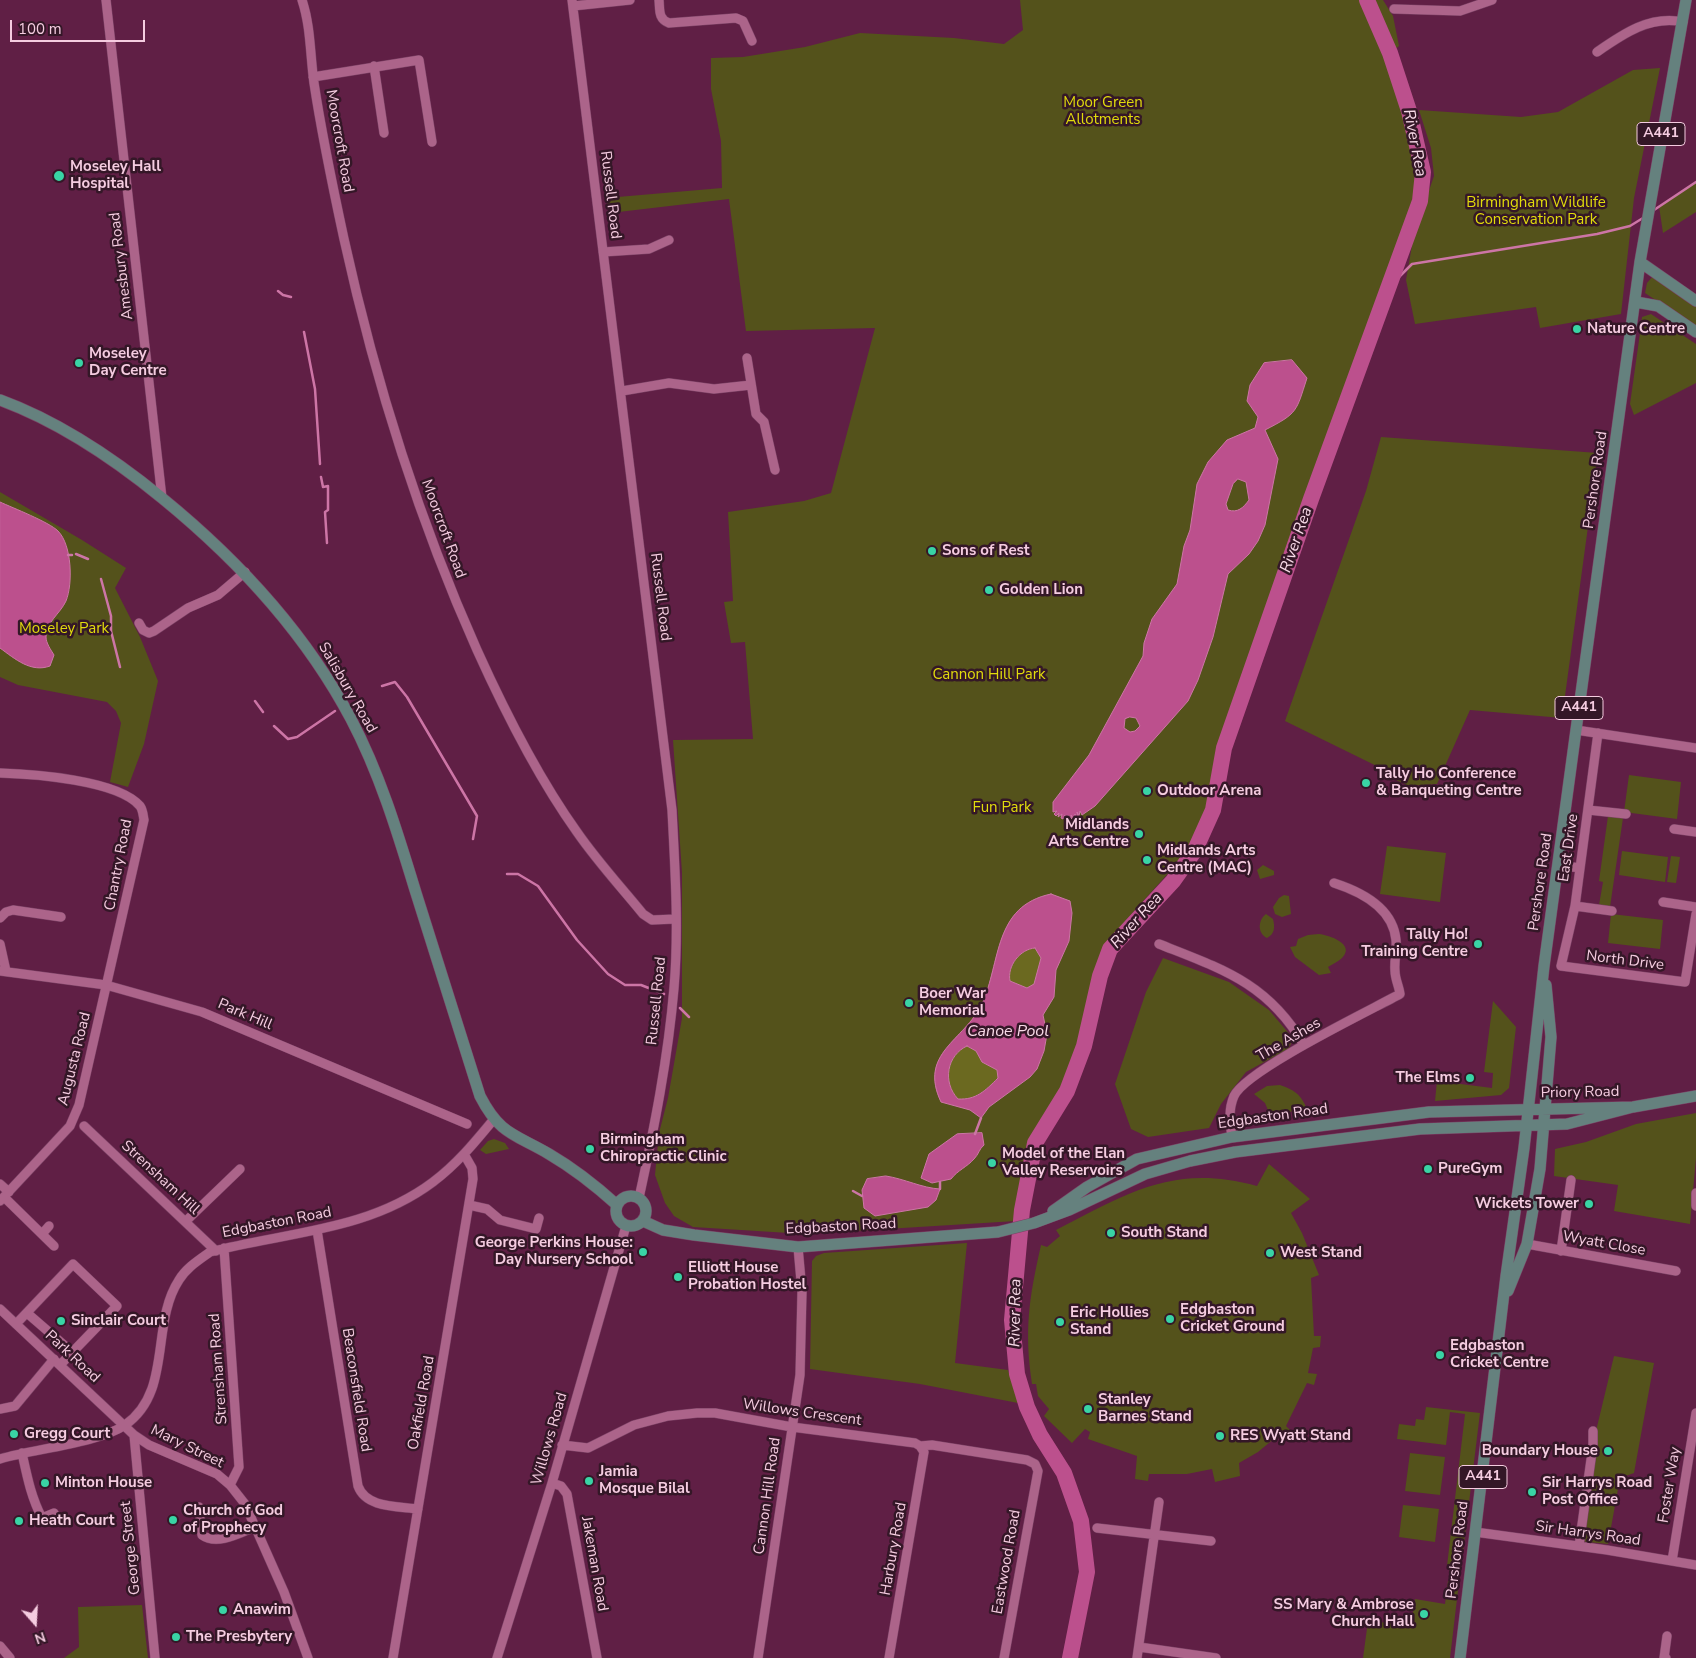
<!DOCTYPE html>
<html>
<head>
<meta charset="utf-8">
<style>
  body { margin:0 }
  #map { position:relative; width:1696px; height:1658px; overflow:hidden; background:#601f45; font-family:"Nunito Sans",sans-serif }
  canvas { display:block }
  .north { position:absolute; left:10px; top:1598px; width:50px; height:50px; -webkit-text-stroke:4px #341727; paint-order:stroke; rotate:161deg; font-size:14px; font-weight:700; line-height:20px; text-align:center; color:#f5cce0 }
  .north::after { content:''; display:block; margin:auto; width:18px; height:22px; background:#f5cce0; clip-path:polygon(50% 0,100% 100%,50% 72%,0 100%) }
  .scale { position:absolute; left:10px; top:20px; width:135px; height:22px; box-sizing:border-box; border:2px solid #f5cce0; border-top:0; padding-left:6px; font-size:15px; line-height:18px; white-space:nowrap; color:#f5cce0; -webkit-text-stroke:4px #341727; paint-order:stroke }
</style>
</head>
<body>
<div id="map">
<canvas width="1696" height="1658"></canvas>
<div class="north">N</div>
<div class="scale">100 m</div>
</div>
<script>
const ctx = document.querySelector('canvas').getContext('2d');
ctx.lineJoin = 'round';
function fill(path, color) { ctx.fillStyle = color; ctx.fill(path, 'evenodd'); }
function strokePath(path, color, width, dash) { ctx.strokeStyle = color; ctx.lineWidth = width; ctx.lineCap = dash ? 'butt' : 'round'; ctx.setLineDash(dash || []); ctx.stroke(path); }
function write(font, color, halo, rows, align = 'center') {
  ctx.font = font + ' "Nunito Sans",sans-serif'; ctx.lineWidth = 5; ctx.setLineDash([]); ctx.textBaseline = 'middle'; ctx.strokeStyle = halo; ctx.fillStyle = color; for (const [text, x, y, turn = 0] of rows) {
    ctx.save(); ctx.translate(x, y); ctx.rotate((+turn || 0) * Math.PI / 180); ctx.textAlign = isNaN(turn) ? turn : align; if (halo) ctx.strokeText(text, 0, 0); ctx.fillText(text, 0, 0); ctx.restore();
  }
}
const green = new Path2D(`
  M1020,0h363l10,16 6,30 -13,10 32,98v21l-6,27 -194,546 -11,64 -16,36 -65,72 -24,37 -9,41 -29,90 -33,55 -15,78 -211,13 -112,-7 -19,-11 -9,-13 -10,-28 4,-42 9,-35 14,-80v-145l-9,-133 80,-1 -8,-97 -14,1 -7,-41 9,-1 -5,-89 76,-11 27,-8 44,-165 -129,3 -17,-132 -119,14 -4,-15 116,-10 -1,-47 -10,-52v-31l32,-1 62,-10 55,-14 94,5 50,6 19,-14z
  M1660,68l-26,130 -13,116 -81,14 -4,-21 -121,17 -9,-44 8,-46 20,-58 -3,-28 -12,-38 102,7 37,-5 75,-42z
  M1696,181v31l-33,21 -4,-27z
  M1653,276l43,29v22l-51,-34 2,-10z
  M1651,314l45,30v39l-62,32 -4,-11 11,-78 1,-9z
  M1381,437l217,16 -36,265 -92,-8 -33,74 -28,2 -13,-6 1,-4 -112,-55 81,-230z
  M0,492l82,48 44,28 -11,20 25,49 18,44 -14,63 -16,43 -18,-5 11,-59 -5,-12 -9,-9 -89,-17 -18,-8z
  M1629,775l52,7 -4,37 -53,-7z
  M1608,816l15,2 -13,89 -11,-2 4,-23 -4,-1z
  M1387,846l59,7 -6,49 -60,-8z
  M1622,851l46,6 -3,25 -46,-7z
  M1671,856l9,1 -4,26 -9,-1z
  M1263,865l11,6v4l-14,4 -3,-9z
  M1284,895l5,1 2,18 -9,3 -7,-3 -2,-7 6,-9z
  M1266,914l7,5c2,8 2,15 -6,19 -10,-5 -9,-18 -1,-24z
  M1611,914l52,6 -3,29 -52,-6z
  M1319,934c10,1 37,10 23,24 -3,3 -9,6 -14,9l3,6 -12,2 -24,-18 -5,-10 6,-1 2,-7 10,-4z
  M1163,958l66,24 40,28 22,26v8l-3,5 -42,23 -25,32 -12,24 -61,9 -17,-8 -16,-45 31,-92z
  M1493,1001l23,26 -7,61 -8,7 -66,6 2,-20 55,7 1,-15 -9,-1z
  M1280,1085c14,5 21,9 27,24l-37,6 -5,-12 -11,-9 13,-8z
  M1696,1113v45l-6,66 -76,-13 4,-26 -64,-9 1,-27 31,-7 50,-18z
  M494,1139l11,4 4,6 -23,5 -6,-4 8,-9z
  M1269,1164l41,35 -19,14 11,20 17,42 -8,3 3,58h7l-1,11 -7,1 -5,25 9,1 -3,11 -7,-2 -21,43 6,6 -5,6 -6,-5 -23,19 -19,11 1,13 -25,6 -3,-13 -25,5h-38l-1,7 -13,-2 2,-23 -49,-17 2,-7 -5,-3 -13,14 -28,-27 5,-7 -11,-13 -2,-12h-4c-8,-54 -3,-86 9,-139l6,2 13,-11 -4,-6c72,-37 118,-67 201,-44z
  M967,1243l-12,120 53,7 10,33 -98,-19 -110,-15 2,-108 4,-5 8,-3z
  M1614,1356l40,7 -20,110 -14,5 -12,66 -29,-3 17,-110z
  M1426,1407l54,6 -19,155 -14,-2 18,-152 -15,-2 -4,33 -49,-6 2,-15 16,2 1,-7 8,1z
  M1410,1453l35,4 -5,38 -35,-4z
  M1403,1505l36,4 -4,33 -36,-5z
  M1448,1581l11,1 -9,76h-87l5,-37 43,4 4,-26 30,5z
  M142,1605l6,53h-84l15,-11 -1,-40z`);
const forest = new Path2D(`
  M1036,948l5,10 -7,27 -7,3 -17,-7c-3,-15 10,-32 26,-33z
  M967,1046l9,5 6,11 15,8 1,8c-13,12 -22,22 -41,21 -15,-17 -10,-44 10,-53z`);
const water = new Path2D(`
  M1292,360l15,18c-11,34 -9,35 -42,52l13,29 -13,66 -7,16 -9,13 -21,20 -15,63 -15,43 -10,21 -93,105 -13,9 -2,-4 -1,5 -2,-4 1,4 -2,1 -1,-3v4h-2l-2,-3 1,4 -4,-4 -1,4h-2v-4l-2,4 -2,-1 1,-4 -4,3 1,-4 -3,3 -2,-2 3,-3 -4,1v-10l36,-47 54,-99 1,-13 8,-24 25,-35 7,-38 6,-16 7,-46 11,-22 19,-22 28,-12 3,-11 -11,-16 3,-16 14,-22zM1238,479l8,3 3,18c-6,8 -11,13 -21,10l-2,-6 7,-20zM1130,717l6,1 4,8 -5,5 -5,1 -6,-4 1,-9z
  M0,502c13,6 49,20 58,29 14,14 15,53 8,70 -6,13 -20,21 -20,36 0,6 5,13 8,18l-4,11c-19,7 -35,-7 -50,-18z
  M1051,894l19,7 2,12 -3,28 -13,29 -2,27 -11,18 4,19 -3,17 -7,18 -7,8 -41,30 -8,11 -11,-8 -29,-8c-23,-49 23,-61 41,-98 19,-42 11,-98 69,-110zM1035,948l6,10 -7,26 -7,4 -17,-7c-3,-15 10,-32 25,-33zM967,1046l9,5 6,11 15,8 1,8c-13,13 -22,22 -40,21 -16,-17 -11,-44 9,-53z
  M982,1133l2,12c-5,4 -5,9 -10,14 -7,8 -16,11 -23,20l-19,4 -11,-5 8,-24 28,-20z
  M886,1176c19,3 36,12 54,13l-4,11 -8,7 -53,9 -11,-8 -2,-18 5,-11z`);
const stream = new Path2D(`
  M1654,210l42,-28
  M1388,288l24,-24 185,-30 33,-8 13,-8
  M278,291l5,4 8,2
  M304,332l11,57 5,75
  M321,477l2,10 5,-1v24l-3,2 2,31
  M76,554l12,5
  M68,555h4
  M101,579l10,37v15l9,36
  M382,686l13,-4 12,15 70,119 -4,23
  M255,701l8,11
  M274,726l14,13 9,-2 38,-26
  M507,874h11l20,12 39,54 31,34 17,11h16l23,9
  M680,1008l9,9
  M975,1134l6,-16
  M940,1182v7
  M853,1191l9,5`);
const river = new Path2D(`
  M1070,1658l17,-86 -6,-51 -17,-48 -24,-38 -13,-28 -10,-33 -5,-54 10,-110 13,-67 32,-52 17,-45 16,-70 10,-27 63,-68 22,-31 18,-40 11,-62 87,-249 109,-298 3,-29 -14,-61 -19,-58 -23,-53`);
const minor = new Path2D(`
  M106,0l56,498
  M302,0c9,27 8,55 12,83 8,53 19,105 30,156 31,141 74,279 133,411 28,62 60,126 100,182 20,29 44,55 66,82l9,6 23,-1
  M572,0l100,810c3,59 7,119 2,178 -6,71 -20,141 -35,210
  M659,0c1,10 -1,19 10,23l67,-5 7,3 9,20
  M573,6l57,-6
  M1394,9l66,2 32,-11
  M1597,52c26,-18 53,-37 86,-30
  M374,66l10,67
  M313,77l106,-17 13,82
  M603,252l46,-3 20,-9
  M747,358l9,56 8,8 11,48
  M622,391l47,-8 45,6 37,-4
  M139,623l4,7 6,3 5,-2 34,-23 30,-13 27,-23
  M1576,730l120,18
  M1598,733l-23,173 -14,60 124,16 11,-68
  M0,773c33,1 118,7 140,33 3,4 3,9 4,14l-65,285 -9,21 -70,75
  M1588,810l38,4
  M1674,829l22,3
  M1558,865l22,3
  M1663,902l33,5
  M1575,906l37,5
  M0,918l6,-6 7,-2 48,7
  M0,944l6,27
  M1159,944c63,25 109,39 145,101
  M0,971l106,14 96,27 265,112
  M84,1126l132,125
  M1232,1137c-2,-14 -4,-27 2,-41 12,-26 135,-85 166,-102 -1,-8 -5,-15 -5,-23 -1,-10 2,-21 1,-31 -3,-32 -34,-48 -62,-57
  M0,1184l9,8
  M1696,1193v13
  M4,1197l50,49
  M469,1205l18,4 13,11 36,9 3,-11
  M186,1221l54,-52
  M317,1230l41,256c8,22 39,20 60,23
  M42,1234l7,-8
  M1527,1244l149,27
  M224,1248l15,219 -9,18
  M1561,1251l10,-71
  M0,1309l134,126 15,10 68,29 13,11 15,19 39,88 24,66
  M27,1313l45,39
  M16,1324l57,-60 44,42 -57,59
  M0,1409l15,-3 39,-47
  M134,1435l21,223
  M562,1445l26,3 46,-23 34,-9 29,-3h18l77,14 123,16 5,3 12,-1 95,15 8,4 3,7 -34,187
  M22,1453c5,23 9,44 20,65l12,-5
  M0,1459c33,-10 99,-16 125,-34 48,-33 25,-101 54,-145 7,-12 20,-20 31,-28 76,-20 158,-21 223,-70 24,-18 42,-40 61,-63
  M552,1483l9,3 6,8 30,164
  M199,1507l3,28c15,11 38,-2 53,-8
  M1097,1528l114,13
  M1475,1532l132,18 89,15
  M1579,1546l14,-101v-14
  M1672,1561l24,-148
  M0,1646l10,12
  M1139,1647l77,11
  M393,1658l80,-479 -1,-11 -8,-14
  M497,1658l55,-175 74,-257
  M758,1658l42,-283 2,-83 -4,-45
  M889,1658l35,-206 -4,-6
  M1137,1658l22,-156
  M1666,1658h-2l3,-22`);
const major = new Path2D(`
  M1640,262l56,39
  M1636,302l22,4 38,26
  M0,400c60,22 113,58 162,98 76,62 143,134 189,221 29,55 47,115 65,174 22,68 43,136 64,203 20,39 35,38 69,58 24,14 47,32 68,51
  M616 1211a15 15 0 1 1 30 0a15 15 0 1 1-30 0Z
  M1053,1211l34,-24 50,-28 95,-22 197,-25 204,-5 63,-11
  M643,1221l20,9 31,5 104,12 200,-15 36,-9 35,-13 76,-36 45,-13 45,-9 185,-23 147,-5 66,-17
  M1508,1291l19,-47 13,-75 11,-132 -5,-52
  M1460,1658l46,-382 18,-128 20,-182 32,-236 64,-468 46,-262`);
const markers = [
  [59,176,6,"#39d4a5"],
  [1577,329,5,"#39d4a5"],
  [79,363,5,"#39d4a5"],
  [932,551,5,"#39d4a5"],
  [989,590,5,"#39d4a5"],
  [1366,783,5,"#39d4a5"],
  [1147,791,5,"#39d4a5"],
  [1139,834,5,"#39d4a5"],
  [1147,860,5,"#39d4a5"],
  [1478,944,5,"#39d4a5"],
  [909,1003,5,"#39d4a5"],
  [1470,1078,5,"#39d4a5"],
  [590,1149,5,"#39d4a5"],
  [992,1163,5,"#39d4a5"],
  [1428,1169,5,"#39d4a5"],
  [1589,1204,5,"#39d4a5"],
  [1111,1233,5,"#39d4a5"],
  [643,1252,5,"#39d4a5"],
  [1270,1253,5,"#39d4a5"],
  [678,1277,5,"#39d4a5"],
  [1170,1319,5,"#39d4a5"],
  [61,1321,5,"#39d4a5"],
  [1060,1322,5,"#39d4a5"],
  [1440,1355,5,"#39d4a5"],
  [1088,1409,5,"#39d4a5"],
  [14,1434,5,"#39d4a5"],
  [1220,1436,5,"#39d4a5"],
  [1608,1451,5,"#39d4a5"],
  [589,1481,5,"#39d4a5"],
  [45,1483,5,"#39d4a5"],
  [1532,1492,5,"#39d4a5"],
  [173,1520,5,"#39d4a5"],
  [19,1521,5,"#39d4a5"],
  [223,1610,5,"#39d4a5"],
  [1424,1614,5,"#39d4a5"],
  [176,1637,5,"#39d4a5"]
];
const shields = [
  [1661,134,48],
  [1579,708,48],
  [1483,1477,48]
];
const shieldNames = [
  ["A441",1661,134],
  ["A441",1579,708],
  ["A441",1483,1477]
];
const parkNames = [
  ["Moor Green",1103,103],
  ["Allotments",1103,120],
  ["Birmingham Wildlife",1536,203],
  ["Conservation Park",1536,220],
  ["Moseley Park",64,629],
  ["Cannon Hill Park",989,675],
  ["Fun Park",1002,808]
];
const streetNames = [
  ["Moorcroft Road",339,141,80],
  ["Russell Road",610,195,83],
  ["Amesbury Road",122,266,-97],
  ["Pershore Road",1596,480,-82],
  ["Moorcroft Road",443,529,70],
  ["Russell Road",660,597,83],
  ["Salisbury Road",347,688,60],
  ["East Drive",1569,848,-82],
  ["Chantry Road",119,865,-79],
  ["Pershore Road",1541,882,-82],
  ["North Drive",1625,961,7],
  ["Russell Road",657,1001,-84],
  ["Park Hill",245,1015,23],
  ["The Ashes",1289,1040,-30],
  ["Augusta Road",75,1059,-76],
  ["Priory Road",1580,1093,-1],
  ["Edgbaston Road",1273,1117,-8],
  ["Strensham Hill",160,1178,43],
  ["Edgbaston Road",277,1223,-11],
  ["Edgbaston Road",841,1227,-3],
  ["Wyatt Close",1604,1244,10],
  ["Park Road",72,1357,43],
  ["Strensham Road",219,1369,-94],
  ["Beaconsfield Road",356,1390,81],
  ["Oakfield Road",422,1403,-80],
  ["Willows Crescent",802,1413,8],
  ["Willows Road",550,1439,-74],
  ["Mary Street",187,1447,26],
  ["Foster Way",1670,1485,-81],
  ["Cannon Hill Road",768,1496,-82],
  ["Sir Harrys Road",1588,1534,8],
  ["George Street",131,1548,-96],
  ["Harbury Road",894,1549,-80],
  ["Pershore Road",1458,1550,-83],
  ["Eastwood Road",1007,1562,-80],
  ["Jakeman Road",594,1564,80]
];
const poiNames = [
  ["Moseley Hall",70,167],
  ["Hospital",70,184],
  ["Nature Centre",1587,329],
  ["Moseley",89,354],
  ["Day Centre",89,371],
  ["Sons of Rest",942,551],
  ["Golden Lion",999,590],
  ["Tally Ho Conference",1376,774],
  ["& Banqueting Centre",1376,791],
  ["Outdoor Arena",1157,791],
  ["Midlands",1129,825,"right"],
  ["Arts Centre",1129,842,"right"],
  ["Midlands Arts",1157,851],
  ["Centre (MAC)",1157,868],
  ["Tally Ho!",1468,935,"right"],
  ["Training Centre",1468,952,"right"],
  ["Boer War",919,994],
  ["Memorial",919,1011],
  ["The Elms",1460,1078,"right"],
  ["Birmingham",600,1140],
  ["Chiropractic Clinic",600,1157],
  ["Model of the Elan",1002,1154],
  ["Valley Reservoirs",1002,1171],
  ["PureGym",1438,1169],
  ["Wickets Tower",1579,1204,"right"],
  ["South Stand",1121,1233],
  ["George Perkins House:",633,1243,"right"],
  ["Day Nursery School",633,1260,"right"],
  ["West Stand",1280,1253],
  ["Elliott House",688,1268],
  ["Probation Hostel",688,1285],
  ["Edgbaston",1180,1310],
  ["Cricket Ground",1180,1327],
  ["Eric Hollies",1070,1313],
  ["Stand",1070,1330],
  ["Sinclair Court",71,1321],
  ["Edgbaston",1450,1346],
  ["Cricket Centre",1450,1363],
  ["Stanley",1098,1400],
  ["Barnes Stand",1098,1417],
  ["Gregg Court",24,1434],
  ["RES Wyatt Stand",1230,1436],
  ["Boundary House",1598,1451,"right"],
  ["Jamia",599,1472],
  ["Mosque Bilal",599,1489],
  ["Minton House",55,1483],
  ["Sir Harrys Road",1542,1483],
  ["Post Office",1542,1500],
  ["Church of God",183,1511],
  ["of Prophecy",183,1528],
  ["Heath Court",29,1521],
  ["SS Mary & Ambrose",1414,1605,"right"],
  ["Church Hall",1414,1622,"right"],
  ["Anawim",233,1610],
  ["The Presbytery",186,1637]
];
const waterNames = [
  ["River Rea",1414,143,79],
  ["River Rea",1297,540,-71],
  ["River Rea",1137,921,-48],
  ["Canoe Pool",1008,1032],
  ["River Rea",1016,1313,-89]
];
fill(green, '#54521b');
fill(forest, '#6b6920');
fill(water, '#bc508d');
strokePath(water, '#cd75a6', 1);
strokePath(stream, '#cd75a6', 2.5);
strokePath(river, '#bc508d', 16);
strokePath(minor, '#7b4265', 10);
strokePath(major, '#7b4265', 12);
strokePath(minor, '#ac648a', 9);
strokePath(major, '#65817e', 11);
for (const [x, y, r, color] of markers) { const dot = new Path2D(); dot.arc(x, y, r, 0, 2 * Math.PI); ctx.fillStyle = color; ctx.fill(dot); strokePath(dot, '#341727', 2); }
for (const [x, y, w] of shields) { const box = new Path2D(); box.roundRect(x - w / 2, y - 11.5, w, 23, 4); ctx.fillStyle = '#341727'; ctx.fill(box); strokePath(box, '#f5cce0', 1); }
write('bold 14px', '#f5cce0', null, shieldNames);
write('15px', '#e1dc0c', '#341727', parkNames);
write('15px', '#f5cce0', '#341727', streetNames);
write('bold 15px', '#f5cce0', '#341727', poiNames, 'left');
write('italic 16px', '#f8dae8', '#341727', waterNames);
</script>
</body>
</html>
